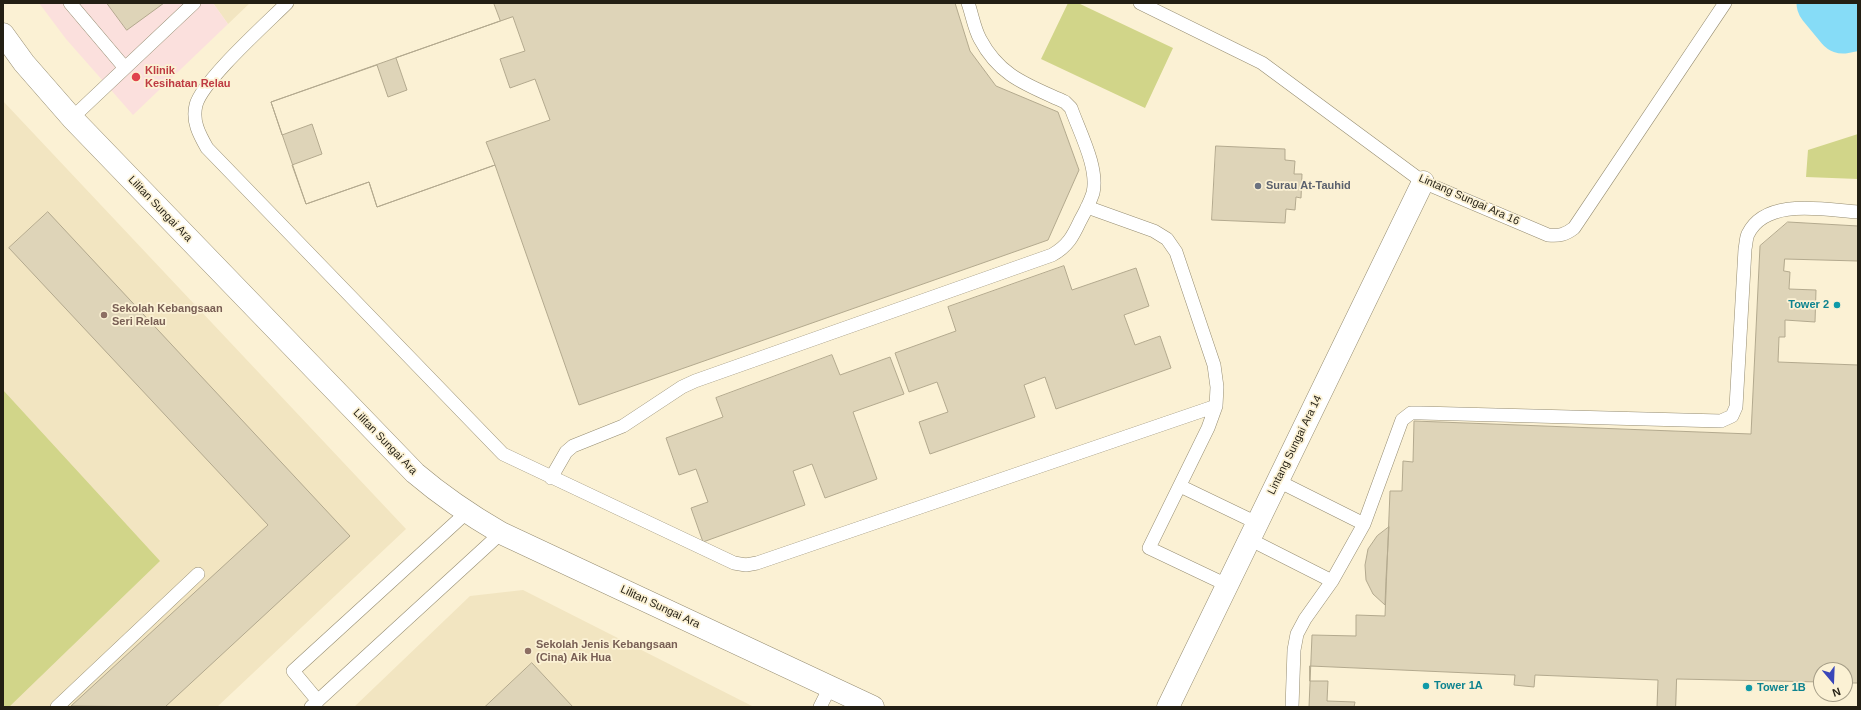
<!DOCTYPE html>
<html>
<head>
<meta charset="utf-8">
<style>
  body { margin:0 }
  #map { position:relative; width:1861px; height:710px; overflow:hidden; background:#fbf1d4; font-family:Arial,sans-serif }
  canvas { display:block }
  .frame { position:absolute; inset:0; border:4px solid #231f14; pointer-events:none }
  .north { position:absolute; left:1813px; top:662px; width:40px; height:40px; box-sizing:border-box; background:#fbf1d4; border:1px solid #a59d87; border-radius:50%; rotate:161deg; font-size:11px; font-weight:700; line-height:16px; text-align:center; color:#231f14 }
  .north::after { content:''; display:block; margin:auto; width:14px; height:18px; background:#3946b9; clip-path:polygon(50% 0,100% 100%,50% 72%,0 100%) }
</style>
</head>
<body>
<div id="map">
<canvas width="1861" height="710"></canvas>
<div class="frame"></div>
<div class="north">N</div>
</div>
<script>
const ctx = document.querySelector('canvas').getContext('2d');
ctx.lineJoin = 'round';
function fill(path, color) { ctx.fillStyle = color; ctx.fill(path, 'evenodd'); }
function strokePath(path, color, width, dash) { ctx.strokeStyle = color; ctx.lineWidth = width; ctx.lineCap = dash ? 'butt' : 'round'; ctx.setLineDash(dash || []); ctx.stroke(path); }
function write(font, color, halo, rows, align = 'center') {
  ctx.font = font + ' Arial,sans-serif'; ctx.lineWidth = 3.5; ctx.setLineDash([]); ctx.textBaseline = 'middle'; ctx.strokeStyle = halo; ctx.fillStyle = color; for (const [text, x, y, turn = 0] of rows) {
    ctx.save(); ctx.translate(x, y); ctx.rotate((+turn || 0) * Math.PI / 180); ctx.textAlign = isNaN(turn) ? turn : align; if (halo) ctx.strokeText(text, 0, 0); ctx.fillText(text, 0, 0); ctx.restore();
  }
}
const built = new Path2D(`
  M213,3h37l-22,21z
  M3,101l403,428 -189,178h-214z
  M523,590l231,117h-400l116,-111z`);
const medical = new Path2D(`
  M39,3h174l15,21 -95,91 -67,-76z`);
const green = new Path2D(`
  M1068,3h10l95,45 -28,60 -104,-49z
  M1858,134v45l-52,-2 2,-27z
  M3,390l157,171 -151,146h-6z`);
const river = new Path2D(`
  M1824,3l19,23 15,-3`);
const building = new Path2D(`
  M107,3h57l-37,27z
  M494,3h461l15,48 26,35 62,26 21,58 -31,70 -469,165 -84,-240 -118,42 -8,-25 -63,22 -35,-102 229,-81z
  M513,17l12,34 -25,8 10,29 25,-9 15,41 -64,22 9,23 -118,42 -8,-25 -63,22 -14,-39 30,-11 -10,-30 -30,11 -11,-33 106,-37 11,32 19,-7 -11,-32z
  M1216,146l69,3v11l10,1 -1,13h8l-1,24 -5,-1 -1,13 -9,-1 -1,14 -73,-3z
  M48,212l302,324 -185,171 -94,-1 197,-181 -259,-277z
  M1788,222l70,4v481h-549l3,-72 44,1v-21l29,1 5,-125h12l1,-30 10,1 1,-41 337,13 9,-188zM1821,670h24v24h-24z
  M1785,259l73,2v104l-80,-3 1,-25h6v-17l30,2 1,-32 -27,-1 1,-17 -6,-1z
  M1064,266l8,24 64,-22 13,38 -25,9 11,30 25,-9 11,32 -115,41 -11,-32 -21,8 11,32 -105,37 -11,-32 29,-10 -11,-30 -28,10 -14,-39 61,-22 -8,-24z
  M832,355l8,20 50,-18 14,37 -51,18 24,67 -52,19 -13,-34 -19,7 12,34 -102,37 -12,-34 17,-6 -12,-33 -17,6 -13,-37 57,-21 -7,-19z
  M1389,527l-3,52 -1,26 -12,-11 -7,-14 -1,-15 3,-16 9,-13z
  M532,663l41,44h-88z
  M1310,666l205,9 -1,10 20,2 1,-12 123,5 -1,27h-303l1,-5 -28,-1 1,-20h-18z
  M1677,679l144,3v12h24v-11h13v24h-182z`);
const service = new Path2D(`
  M70,3l55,65
  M287,3c-20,20 -85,78 -91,102 -4,16 3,29 11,43l296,306 231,109 12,2 11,-2 459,-157
  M1140,3l122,60 161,119 125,53c11,1 17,0 26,-7l151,-225
  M72,118l122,-115
  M1087,207l67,24 13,8 9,13 38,113 3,22 -1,19 -8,22 -59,120 78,37
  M551,478l15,-26 7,-6 50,-20 59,-39 13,-6 357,-126c16,-9 21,-19 28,-34 5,-9 10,-19 13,-28 6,-25 -14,-62 -22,-85l-6,-6c-37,-17 -65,-25 -85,-63 -6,-11 -8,-25 -12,-36
  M1278,481l86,43
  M1180,486l77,37
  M1249,539l83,42
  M318,701l-25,-30 173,-158
  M57,707l141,-133
  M311,707l190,-174
  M820,707l10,-20
  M1292,707l2,-57 3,-16 8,-15 27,-38 32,-57 38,-104 9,-7h10l300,8 11,-5 4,-9 9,-158c1,-4 1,-11 3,-15 18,-37 77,-24 110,-22`);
const minor = new Path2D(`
  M3,34l21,29 48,55 343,355c27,23 55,42 86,60l372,174
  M1168,707l255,-525`);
const markers = [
  [136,77,5,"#e0444e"],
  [1258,186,4,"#6b7280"],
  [1837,305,4,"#0f9aa8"],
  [104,315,4,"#8d6e63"],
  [528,651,4,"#8d6e63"],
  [1426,686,4,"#0f9aa8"],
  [1749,688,4,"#0f9aa8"]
];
const healthNames = [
  ["Klinik",145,71],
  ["Kesihatan Relau",145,84]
];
const worshipNames = [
  ["Surau At-Tauhid",1266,186]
];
const streetNames = [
  ["Lintang Sungai Ara 16",1469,200,24],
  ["Lilitan Sungai Ara",160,209,46],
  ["Lilitan Sungai Ara",385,442,46],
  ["Lintang Sungai Ara 14",1295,445,-64],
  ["Lilitan Sungai Ara",660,607,25]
];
const cultureNames = [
  ["Tower 2",1829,305,"right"],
  ["Tower 1A",1434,686],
  ["Tower 1B",1757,688]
];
const educationNames = [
  ["Sekolah Kebangsaan",112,309],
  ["Seri Relau",112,322],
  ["Sekolah Jenis Kebangsaan",536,645],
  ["(Cina) Aik Hua",536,658]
];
fill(built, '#f2e5c1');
fill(medical, '#fbe0dd');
fill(green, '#d1d589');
strokePath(river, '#86dcf7', 55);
fill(building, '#ded4b8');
strokePath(building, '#b3a98e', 1);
strokePath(service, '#958c71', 14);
strokePath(minor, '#958c71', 23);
strokePath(service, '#fff', 13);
strokePath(minor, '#fff', 22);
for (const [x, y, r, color] of markers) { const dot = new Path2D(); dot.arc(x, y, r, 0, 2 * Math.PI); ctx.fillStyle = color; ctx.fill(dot); strokePath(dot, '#fbf1d4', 1.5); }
write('bold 11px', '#be3a42', '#fbf1d4', healthNames, 'left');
write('bold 11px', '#5b616d', '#fbf1d4', worshipNames, 'left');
write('11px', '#231f14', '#fbf1d4', streetNames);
write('bold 11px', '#0d838f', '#fbf1d4', cultureNames, 'left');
write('bold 11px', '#785e54', '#fbf1d4', educationNames, 'left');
</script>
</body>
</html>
